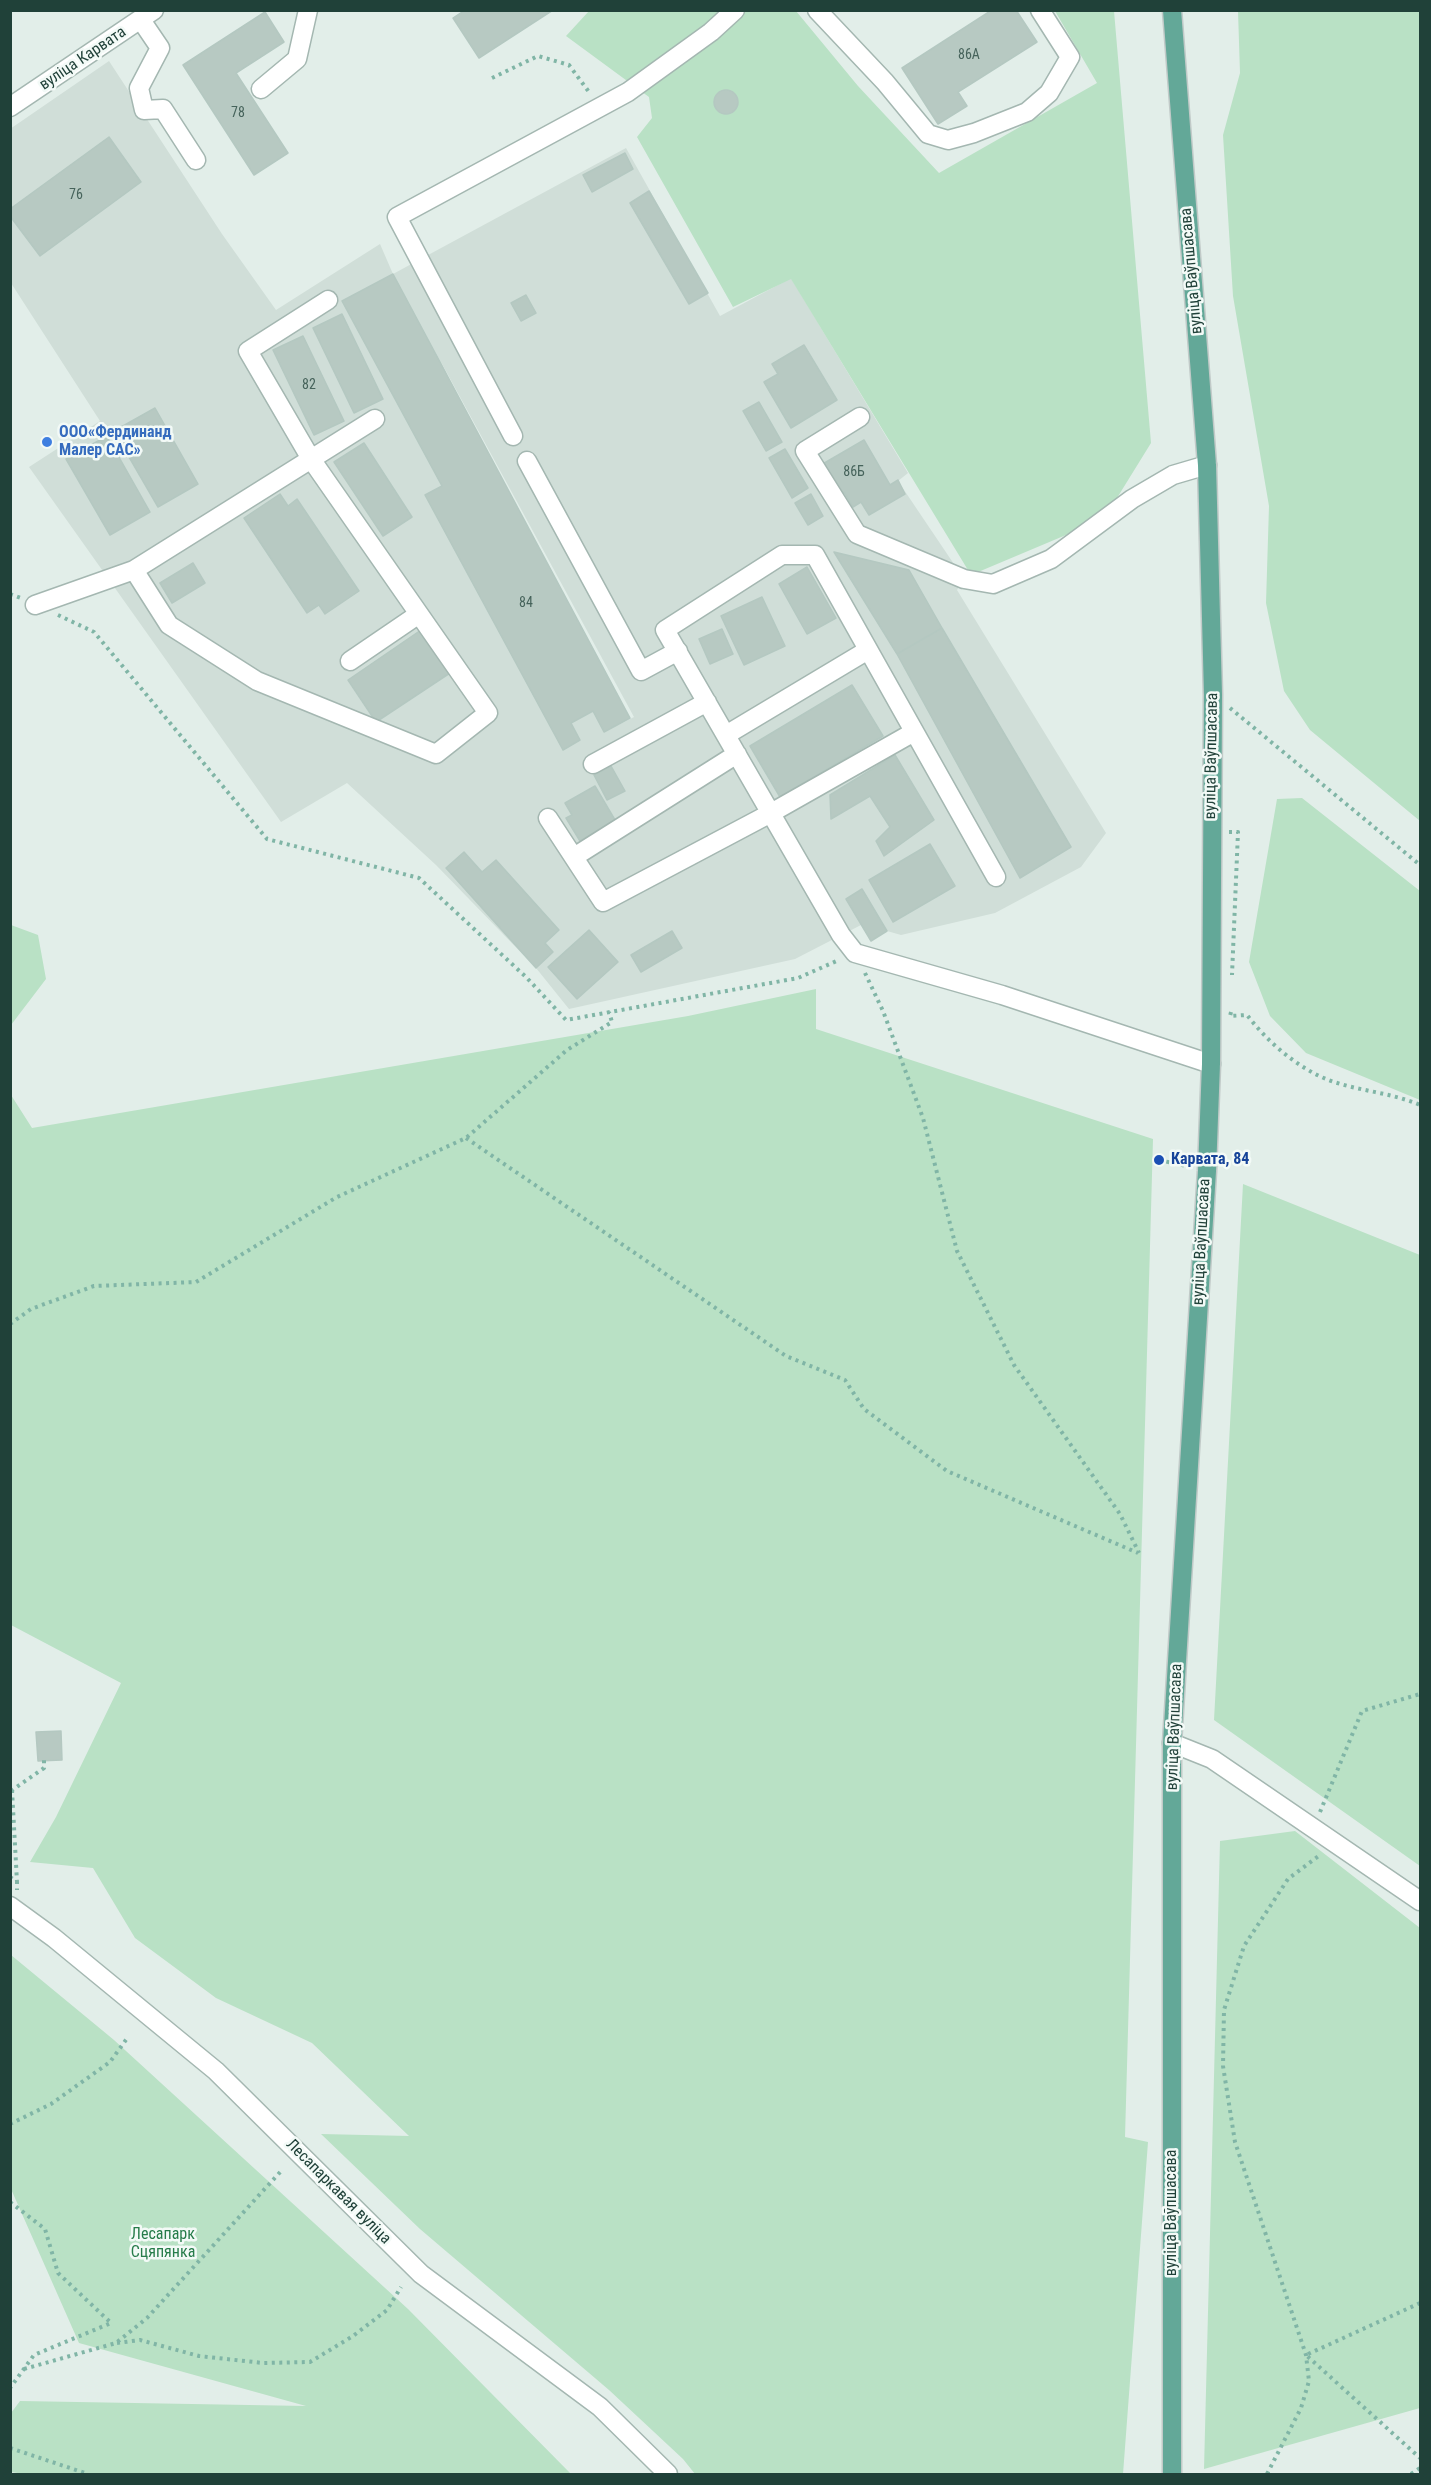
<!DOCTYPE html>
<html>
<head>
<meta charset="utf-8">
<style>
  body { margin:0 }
  #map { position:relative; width:1431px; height:2485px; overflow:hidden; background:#e2eee9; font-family:"Roboto Condensed",sans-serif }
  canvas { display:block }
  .frame { position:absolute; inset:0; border:12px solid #204139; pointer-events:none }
</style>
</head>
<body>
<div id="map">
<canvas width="1431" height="2485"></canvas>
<div class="frame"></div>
</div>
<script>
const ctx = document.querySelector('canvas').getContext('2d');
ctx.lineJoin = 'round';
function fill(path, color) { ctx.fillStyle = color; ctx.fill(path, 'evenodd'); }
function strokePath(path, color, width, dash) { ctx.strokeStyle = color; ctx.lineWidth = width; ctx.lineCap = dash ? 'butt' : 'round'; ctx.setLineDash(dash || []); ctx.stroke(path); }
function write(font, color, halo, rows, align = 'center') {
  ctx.font = font + ' "Roboto Condensed",sans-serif'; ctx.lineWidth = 5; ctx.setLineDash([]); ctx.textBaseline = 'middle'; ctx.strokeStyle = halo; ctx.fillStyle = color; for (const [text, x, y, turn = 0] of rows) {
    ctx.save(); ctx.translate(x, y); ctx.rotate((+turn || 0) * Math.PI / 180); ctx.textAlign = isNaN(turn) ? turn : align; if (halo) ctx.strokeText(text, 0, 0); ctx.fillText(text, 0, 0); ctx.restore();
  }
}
const built = new Path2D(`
  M109,61l113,173 54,76 104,-66 13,30 233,-126 94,168 71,-38 117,195 -10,8 66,98 -7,11 149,243 -25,34 -86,46 -94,22 -14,-4 -16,10 -10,-16 -66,34 -226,50 -33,-41 -100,-103 -89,-82 -66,39 -252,-355 71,-46 -89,-138 -1,-154zM441,362l193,355 -16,8z`);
const green = new Path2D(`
  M589,11h207l62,75 81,87 158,-90 -42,-72h59l37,432 -47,76 -133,56 -180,-296 -58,28 -96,-170 15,-19 -3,-21 -83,-61z
  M1238,11l181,-1 1,4v807l-110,-91 -26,-39 -18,-88 3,-97 -36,-210 -10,-161 17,-62z
  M1302,798l118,93v209l-114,-47 -36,-37 -21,-54 28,-163z
  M11,925l27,10 8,44 -35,46z
  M816,989v40l337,110 -28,998 23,5 -25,332h-428l-12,-15 -74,-69 -189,-161 -99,-95 88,2 -97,-93 -96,-45 -81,-60 -42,-70 -63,-6 26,-45 65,-134 -110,-58v-530l21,33 656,-112z
  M1243,1184l177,71v611l-206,-146z
  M1295,1831l125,97v480l-216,61 16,-628z
  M11,1955l103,85 294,269 163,165h-547l-13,-2v-59l9,-12 286,5 -227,-63 -68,-154z`);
const building = new Path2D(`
  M465,10h88l-74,48 -26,-40z
  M992,10h24l21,32 -79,50 9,14 -29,18 -36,-56z
  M265,12l19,30 -48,31 52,80 -34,22 -71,-110z
  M714 102a12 12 0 1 1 24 0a12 12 0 1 1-24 0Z
  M109,137l32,45 -101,74 -30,-40v-7z
  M625,153l8,16 -41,23 -9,-17z
  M649,191l59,102 -19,11 -59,-101z
  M393,274l237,444 -26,14 -11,-21 -22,12 9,17 -17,10 -138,-255 17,-9 -100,-185z
  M526,295l10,18 -15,8 -10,-18z
  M342,314l41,85 -29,14 -41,-85z
  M303,336l41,85 -30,14 -41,-85z
  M804,345l33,55 -46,28 -27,-46 14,-8 -6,-10z
  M759,402l23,40 -16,9 -23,-40z
  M155,408l43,76 -40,23 -44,-76z
  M107,436l43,76 -40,23 -44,-76z
  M864,440l26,45 8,-5 7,14 -36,21 -8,-13 -8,5 -9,-15 -6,4 -17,-31z
  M364,443l48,74 -29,19 -49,-74z
  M785,449l23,39 -16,10 -23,-40z
  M280,494l8,12 9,-7 62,92 -34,23 -6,-9 -12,8 -63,-95z
  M811,494l12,22 -15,9 -13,-22z
  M834,552l75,18 33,58 -45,26z
  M193,563l12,20 -33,20 -12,-20z
  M807,567l29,51 -29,16 -28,-50z
  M762,597l23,49 -41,19 -23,-49z
  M942,628l129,219 -51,31 -123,-224z
  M722,629l11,25 -23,10 -11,-25z
  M421,630l29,43 -74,49 -28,-42z
  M852,685l31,51 -103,61 -30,-51z
  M895,755l39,65 -50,36 -8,-15 14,-14 -20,-31 -39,23 -1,-24z
  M611,766l14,25 -18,9 -13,-25z
  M595,786l20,34 -35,21 -14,-23 6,-3 -7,-12z
  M930,844l25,42 -62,36 -24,-42z
  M464,852l18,20 14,-12 63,70 -14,13 8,9 -17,16 -90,-100z
  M862,889l25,42 -16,10 -25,-42z
  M589,930l29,32 -41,37 -29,-32z
  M672,931l10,17 -41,24 -10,-17z
  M61,1731l1,29 -24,1 -2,-29z`);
const path = new Path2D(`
  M492,78l46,-22 31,9 20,27
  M10,594l11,4
  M58,615l36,17 173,207 152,39 107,99 40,43 232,-42 41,-18
  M1230,708l190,157
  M1229,832h9l-6,143
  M865,973l18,38 40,107 34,133 57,114 106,149 19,39
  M1231,1012l-1,4 17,-1c20,26 48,51 79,64 30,12 64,13 94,26
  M466,1138l320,218 59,24 19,29 83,62 191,82
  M1159,1160l32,7
  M10,1324l21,-15 63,-23 102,-4 141,-85 129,-59 101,-88 45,-28 -3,-10
  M12,1790l5,92
  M11,1791l33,-23v-8
  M1320,1812l42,-101 58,-17
  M10,1877l7,5v8
  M10,2124l41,-20 59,-42 18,-25
  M10,2202l35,27 13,44 53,50 -77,32 -24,33
  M1420,2303l-114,52 114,103
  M117,2343l23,-3 59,16 64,7 47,-1 43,-26 34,-26 14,-23
  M24,2369l92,-26 31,-25 135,-148
  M10,2448l78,26
  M1267,2474l34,-66 8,-27 -3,-26 -71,-213 -12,-76 1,-56 20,-64 44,-67 32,-24
  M1411,2474l9,-6`);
const minor = new Path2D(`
  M817,10l68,72 43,52 20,6 26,-7 53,-21 22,-19 21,-36 -30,-47
  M141,20l19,28 -21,40 5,22 19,-1 33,51
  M261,89l36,-30 11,-49
  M10,107l144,-97
  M860,417l-55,34 52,83 107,45 29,5 58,-25 81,-60 41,-24 34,-10
  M513,436l-116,-219 231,-125 83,-60 24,-22
  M527,461l114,210 37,-20
  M134,570l35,55 88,56 179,73 52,-41 -177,-254 -63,-108 80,-51
  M35,605l99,-35 241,-151
  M350,661l69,-47
  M726,735l142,-85
  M593,764l114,-62
  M548,818l55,84 168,-89 143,-81
  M574,857l163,-103
  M996,877l-181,-322h-33l-117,75 176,305 14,18 147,42 209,69
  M1172,1743l40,16 208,142
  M10,1906l44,32 162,133 205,203 179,133 68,67`);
const major = new Path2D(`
  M1172,2474v-731l35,-572 4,-107 2,-369 -6,-230 -35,-455`);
const markers = [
  [47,442,6,"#3f7fe0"],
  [1159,1160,6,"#1a4fb4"]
];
const numberNames = [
  ["86А",969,55],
  ["78",238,113],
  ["76",76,195],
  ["82",309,385],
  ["86Б",854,472],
  ["84",526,603]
];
const streetNames = [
  ["вуліца Карвата",83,59,-34],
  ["вуліца Ваўпшасава",1192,271,-95],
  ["вуліца Ваўпшасава",1212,756,-89],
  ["вуліца Ваўпшасава",1202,1242,-87],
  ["вуліца Ваўпшасава",1175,1727,-88],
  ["Лесапаркавая вуліца",338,2192,45],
  ["вуліца Ваўпшасава",1172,2213,-90]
];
const shopNames = [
  ["ООО«Фердинанд",59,433],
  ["Малер САС»",59,451]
];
const transitNames = [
  ["Карвата, 84",1171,1160]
];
const parkNames = [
  ["Лесапарк",163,2235],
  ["Сцяпянка",163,2253]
];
fill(built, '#d0ded8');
fill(green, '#b9e1c5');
fill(building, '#b7c9c2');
strokePath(building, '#b4c8c1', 1.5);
strokePath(minor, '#a4b7b1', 21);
strokePath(major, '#c1cac8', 21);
strokePath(path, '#80b5a6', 4, [3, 4.5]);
strokePath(minor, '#fff', 18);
strokePath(major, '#63a898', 18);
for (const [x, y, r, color] of markers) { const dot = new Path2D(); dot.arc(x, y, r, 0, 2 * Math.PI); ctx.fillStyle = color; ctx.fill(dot); strokePath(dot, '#f3faf7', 2); }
write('14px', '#46635b', null, numberNames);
write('16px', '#204139', '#f3faf7', streetNames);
write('bold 16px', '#366cbe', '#f3faf7', shopNames, 'left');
write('bold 16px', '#164399', '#f3faf7', transitNames, 'left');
write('16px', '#267c4a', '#f3faf7', parkNames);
</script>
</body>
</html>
